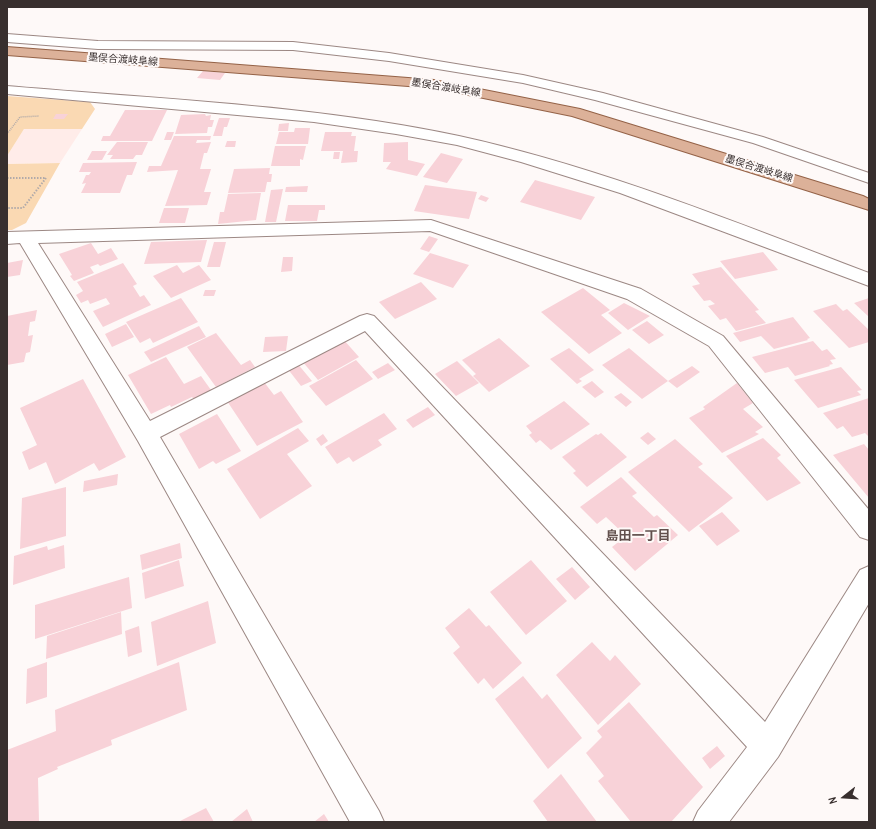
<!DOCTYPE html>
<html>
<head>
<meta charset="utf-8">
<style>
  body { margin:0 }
  #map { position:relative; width:876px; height:829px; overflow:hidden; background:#fef9f8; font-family:"Archivo Narrow",sans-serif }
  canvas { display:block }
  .frame { position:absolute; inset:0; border:8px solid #382f2e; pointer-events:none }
  .north { position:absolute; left:824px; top:777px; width:40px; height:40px; -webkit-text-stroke:3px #fef9f8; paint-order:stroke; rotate:253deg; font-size:11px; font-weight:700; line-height:16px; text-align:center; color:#382f2e }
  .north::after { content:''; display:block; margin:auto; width:14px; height:18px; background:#382f2e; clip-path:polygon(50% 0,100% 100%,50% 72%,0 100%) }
</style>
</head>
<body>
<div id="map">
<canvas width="876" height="829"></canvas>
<div class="frame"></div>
<div class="north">N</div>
</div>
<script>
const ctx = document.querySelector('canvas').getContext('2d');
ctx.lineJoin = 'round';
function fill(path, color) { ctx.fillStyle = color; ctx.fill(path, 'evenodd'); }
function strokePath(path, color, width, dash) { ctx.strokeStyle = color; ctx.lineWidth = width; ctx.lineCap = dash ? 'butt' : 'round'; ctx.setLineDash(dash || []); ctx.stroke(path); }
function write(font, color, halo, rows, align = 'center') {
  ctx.font = font + ' "Archivo Narrow","Noto Sans JP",sans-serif'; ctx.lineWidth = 4; ctx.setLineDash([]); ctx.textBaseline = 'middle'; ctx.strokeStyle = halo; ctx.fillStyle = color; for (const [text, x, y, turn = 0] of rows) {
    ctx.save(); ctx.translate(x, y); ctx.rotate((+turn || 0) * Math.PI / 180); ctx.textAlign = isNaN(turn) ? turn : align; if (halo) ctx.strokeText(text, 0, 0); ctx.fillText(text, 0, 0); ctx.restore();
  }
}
const built = new Path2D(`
  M24,129h58l-22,34 -53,1v-8z`);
const green = new Path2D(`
  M7,96l83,6 5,7 -13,20h-58l-17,27z
  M60,163l-34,60 -14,7h-5v-66z`);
const building = new Path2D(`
  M203,71l22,2 -5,7 -23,-2z
  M125,110h42l-15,31h-51l2,-5h7z
  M56,114h12l-4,5h-11z
  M205,114l1,2 5,-1 -1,5h4l-2,7h-4l-1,6 -32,1 6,-19z
  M219,118h11l-3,9h-3l-2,9h-9z
  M289,123l-1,8h-10l1,-7z
  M295,128h15l-2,16h-32l3,-12h15z
  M167,132h7l-3,8h-7z
  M325,132h27l-1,4h5l-2,15h4l-1,11 -16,1 2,-12h-22z
  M174,136h37l-1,4h-13l-1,3 15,-1 -4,11h-3l-4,16h11l-7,23h7l-4,13 -42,1 13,-36 -31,2 2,-6h12z
  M227,141h9l-1,6h-10z
  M117,142h31l-6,13h-6l-3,4h-23l3,-4h-6z
  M408,142v18l17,4 -8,12 -31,-7 5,-7h-8l1,-19z
  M275,146h31l-3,14 -3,-1v7h-29z
  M92,151h15l-5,9h-15z
  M334,152h6l-1,7h-6z
  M441,153l22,6 -16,24 -24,-6z
  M137,162l-5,13h-5l-7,18h-39l5,-10 -4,1 4,-9h3l2,-3h-12l4,-9z
  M270,168l-1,6h3l-1,8h-4l-2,10 -37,1 6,-24z
  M535,180l60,17 -14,23 -61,-18z
  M425,185l52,7 -8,27 -55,-8z
  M308,186l-1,6h-22l1,-5z
  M283,189l-7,33h-11l6,-32z
  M261,193l-5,27 -38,4 2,-12h4l4,-18z
  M481,195l8,3 -3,4 -8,-3z
  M288,205h37v5h-6l-2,11h-32z
  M164,208h25l-4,15h-26z
  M429,236l9,3 -9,13 -9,-3z
  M207,240l-6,22 -57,2 7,-22z
  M214,242h12l-6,25h-13z
  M91,243l7,11 13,-6 7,11 -18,7 -2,-2 -8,3 4,6 -20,8 -4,-5 2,-1 -13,-21z
  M763,252l15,18 -43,9 -15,-18z
  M430,253l39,12 -16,23 -40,-14z
  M283,257h10l-1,14 -11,1z
  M23,260l-3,15 -13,2v-14z
  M123,263l14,21 -4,2 7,11 4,-2 7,10 -48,22 -10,-16 17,-7 -4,-6 -16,6 -2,-4 -7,3 -5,-8 7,-4 -6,-9z
  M177,265l6,8 16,-8 12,15 -40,18 -18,-22z
  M721,267l38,43 -4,1 11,12 -30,8 -10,-13 -6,2 -12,-14 7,-2 -5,-4 -6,1 -12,-15 8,-2 -8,-10z
  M421,282l16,17 -42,20 -16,-17z
  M583,288l27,22 -9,5 21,18 -33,21 -48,-42z
  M205,290h11l-2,6h-11z
  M181,298l17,24 -45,21 -3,-5 -10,5 -14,-21z
  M869,298v19l-15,-14z
  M624,303l26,13 -22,14 -20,-17z
  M836,304l7,7 4,-2 22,21v12l-20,6 -36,-37z
  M37,310l-2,11 -5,1 -2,14 5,-1 -3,17 -4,1 -2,9 -17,3v-49z
  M793,317l17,21 -3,1 1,1 -34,9 -13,-13 -21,6 -7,-9z
  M647,321l17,14 -15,9 -17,-14z
  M126,324l8,13 -22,10 -7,-13z
  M199,326l7,11 -55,25 -7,-10z
  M216,333l25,32 9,-5 5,7 -39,20 -29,-40z
  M288,336l-2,15 -23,1 2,-15z
  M499,338l31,28 -41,26 -16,-16 3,-2 -14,-14z
  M343,339l16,18 -41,23 -16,-19z
  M813,341l9,10 5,-2 9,10 -6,1 3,4 -4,1 1,1 -35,10 -7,-9 -23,6 -13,-16z
  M569,348l25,22 -15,9 3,2 -5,3 -27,-25z
  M629,348l39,33 -26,18 -40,-34z
  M166,357l18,27 17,-8 10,14 -17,9 -2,-2 -21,10 -1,-2 -19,9 -23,-39z
  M356,360l17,19 -47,27 -17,-20z
  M457,361l22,22 -23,13 -21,-22z
  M297,363l15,18 -11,5 -14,-18z
  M388,363l7,7 -17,9 -6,-7z
  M692,366l8,6 -23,16 -9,-7z
  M841,367l21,23 -5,1 4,4 -43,13 -24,-28z
  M83,379l43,78 -27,14 -5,-8 -39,21 -9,-22 -17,8 -7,-18 15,-7 -17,-37z
  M592,381l12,11 -9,6 -13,-11z
  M264,382l10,13 7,-4 22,31 -46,24 -30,-45z
  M737,383l16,20 -10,6 20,18 -8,5 4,2 -37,19 -33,-35 16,-9 -2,-2z
  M621,393l11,9 -6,5 -12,-10z
  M869,398v39l-4,-4 -13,4 -9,-11 -6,3 -14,-16z
  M564,401l26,23 -39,26 -11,-10 -4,3 -7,-8 3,-2 -6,-7z
  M428,407l7,8 -22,13 -7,-8z
  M384,413l13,16 -19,11 4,5 -29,17 -4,-5 -12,7 -12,-17z
  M217,414l24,37 -25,13 -3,-3 -14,8 -20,-35z
  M298,428l11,13 -22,13 25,32 -52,33 -33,-50z
  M648,432l8,7 -8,6 -8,-7z
  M601,433l26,24 -40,30 -14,-14 3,-2 -14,-14 34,-23 2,1z
  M323,434l5,7 -7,5 -5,-7z
  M763,438l18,17 -4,3 24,25 -34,18 -41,-45z
  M675,439l28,25 -5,3 35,31 -44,34 -61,-60z
  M864,444l5,6v48l-36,-43z
  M118,474l-1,11 -34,7 1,-11z
  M621,477l16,16 -5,3 22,21 3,-2 21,20 -43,36 -23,-24 14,-11 -20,-19 -9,7 -17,-17z
  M66,487v49l-46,13 2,-51z
  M722,512l18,19 -23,15 -18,-20z
  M180,543l2,15 -40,12 -2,-15z
  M64,545l1,23 -52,17 1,-29 33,-10 1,4z
  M179,560l5,26 -39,13 -3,-26z
  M531,560l36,41 -41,34 -36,-43z
  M572,567l18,20 -15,13 -19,-21z
  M129,577l3,31 -97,31v-34z
  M208,601l8,42 -59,23 -6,-44z
  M469,608l17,19 3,-2 33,38 -29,26 -9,-11 -6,6 -25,-31 7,-6 -15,-19z
  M121,612l1,22 -76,25 1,-23z
  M139,626l3,26 -14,5 -3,-26z
  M592,642l18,19 5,-6 26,29 -43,41 -42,-50z
  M47,662v35l-21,7 1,-35z
  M179,662l8,48 -76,30 1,5 -55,22 1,2 -20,9 1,44h-32v-72l49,-19 -1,-21z
  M523,676l19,23 5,-5 35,44 -34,31 -53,-70z
  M629,702l74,85 -32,35h-40l-33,-41 6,-5 -18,-23 16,-16 -5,-6z
  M717,746l8,10 -15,13 -8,-11z
  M561,774l36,48h-49l-15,-21z
  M206,808l8,14h-36z
  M247,809l6,13h-22z
  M324,814l5,8h-15z`);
const pathFar1 = new Path2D(`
  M7,134l13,-17 19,-1`);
const path = new Path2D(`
  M7,178h39l-23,30h-16`);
const minor = new Path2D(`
  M7,34l91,7 195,1 96,11 134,22 80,18 160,44 106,36v10l-116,-40 -158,-43 -72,-17 -134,-22 -96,-11 -195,-1 -91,-7z
  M7,86c148,13 307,19 452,50 141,31 276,86 410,137v13l-249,-93 -99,-31 -64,-17 -61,-11 -82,-12 -307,-28z
  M431,220l210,69 82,47 146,174v30l-9,-3 -151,-191 -82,-47 -197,-68 -392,12 112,178 210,-105 7,-2 7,2 391,406 95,-152 9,-4v37l-91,154 -49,65h-36l5,-11 49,-64 -382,-416 -205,106 219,374 5,11h-34l-212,-381 -118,-198 -13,1v-12z`);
const major = new Path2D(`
  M7,47l427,33 146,29 283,87 6,3v11l-297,-94 -138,-28 -427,-33z`);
const farStreetnames = [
  ["墨俣合渡岐阜線",123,60,4],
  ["墨俣合渡岐阜線",446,88,9],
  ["墨俣合渡岐阜線",759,169,17]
];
const neighbourhoodNames = [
  ["島田一丁目",638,537]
];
fill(built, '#ffece9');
fill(green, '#fad9b3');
fill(building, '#f8d2d8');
strokePath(minor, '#9c8884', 2);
strokePath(major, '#946247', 2);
strokePath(pathFar1, '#b1aaa9', 1.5, [1, 1]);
strokePath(path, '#b1aaa9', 2, [1.5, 1.5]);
fill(minor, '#fff');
fill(major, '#dcb199');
write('10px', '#382f2e', '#fef9f8', farStreetnames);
write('bold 13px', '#62504d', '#fef9f8', neighbourhoodNames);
</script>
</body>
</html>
